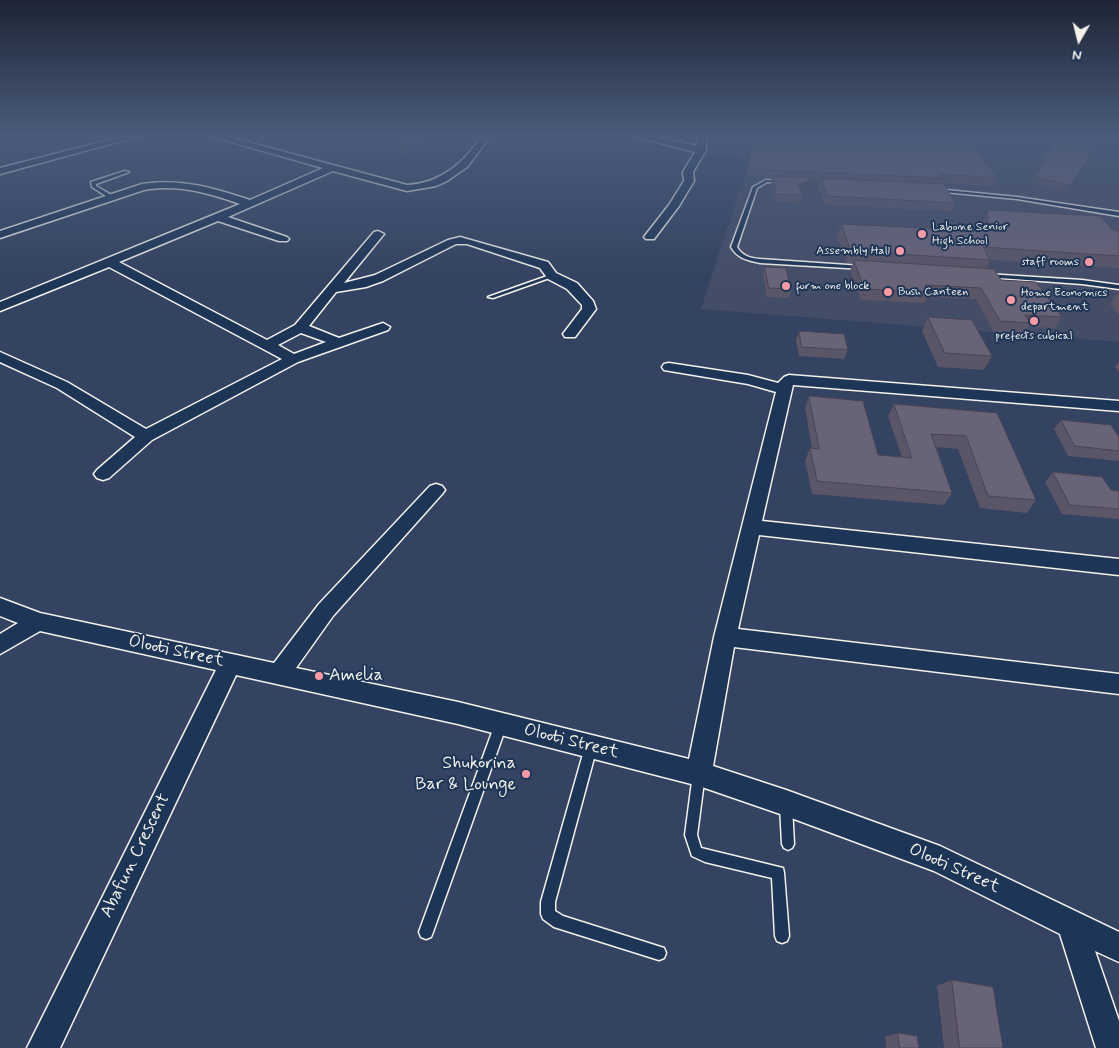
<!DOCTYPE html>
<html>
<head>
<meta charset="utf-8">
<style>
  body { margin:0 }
  #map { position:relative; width:1119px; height:1048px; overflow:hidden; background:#344361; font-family:Mynerve,sans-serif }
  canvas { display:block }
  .north { position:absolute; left:1054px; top:15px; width:50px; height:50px; -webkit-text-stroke:4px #1d3557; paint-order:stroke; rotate:188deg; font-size:14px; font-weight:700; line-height:20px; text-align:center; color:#f4f1e8 }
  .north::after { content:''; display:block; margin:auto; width:18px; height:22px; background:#f4f1e8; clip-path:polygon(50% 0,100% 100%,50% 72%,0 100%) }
</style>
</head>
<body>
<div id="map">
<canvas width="1119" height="1048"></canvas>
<div class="north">N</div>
</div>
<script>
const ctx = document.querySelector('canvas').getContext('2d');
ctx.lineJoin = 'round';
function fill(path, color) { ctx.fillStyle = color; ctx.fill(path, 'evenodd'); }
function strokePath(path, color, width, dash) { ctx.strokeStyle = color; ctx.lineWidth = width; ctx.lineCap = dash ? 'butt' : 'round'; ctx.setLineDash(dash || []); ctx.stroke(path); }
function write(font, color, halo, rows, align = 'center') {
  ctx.font = font + ' Mynerve,sans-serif'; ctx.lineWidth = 4; ctx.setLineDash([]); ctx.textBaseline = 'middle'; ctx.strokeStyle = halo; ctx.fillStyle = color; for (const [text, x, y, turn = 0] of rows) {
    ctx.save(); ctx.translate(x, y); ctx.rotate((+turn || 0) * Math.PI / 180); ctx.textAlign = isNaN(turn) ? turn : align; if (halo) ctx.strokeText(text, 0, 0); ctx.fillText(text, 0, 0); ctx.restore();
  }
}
const built = new Path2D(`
  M713,134h406v208l-418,-33 49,-150 -35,-5z`);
const lane = new Path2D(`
  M125,171l4,1 -33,12v2l17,10v2h-4l-17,-11 -1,-5z
  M766,180l17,1 2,1 -2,1 -16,-1 -10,6 -20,59c5,9 13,11 23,12l102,7 2,1v2l-104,-6c-12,-3 -22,-4 -29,-16l22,-60z
  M936,189l81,8 102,15v4l-102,-17 -83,-8v-1z
  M987,274l95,6 37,5v4l-37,-5 -97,-7v-2z
  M550,275l5,1 -62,22 -5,-1z
  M501,719l4,1 2,4 -74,208 -2,5 -5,2 -5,-2 -2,-5 76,-208 2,-4z
  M591,742l4,1 2,4 -42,155v9l8,5 101,32 2,5 -2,5 -5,2 -105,-33 -11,-8 -2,-5v-12l44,-155 2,-4z
  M699,768l4,2 2,4 -8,61 4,13 82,20 1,5 5,63 -2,5 -5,2 -5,-2 -2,-5 -3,-58 -67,-16 -13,-6 -7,-21 8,-61 2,-4z
  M786,800l4,2 2,4 2,38 -2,4 -4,2 -4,-2 -2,-4 -2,-38 2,-4z`);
const street = new Path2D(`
  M132,134h15l-147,40v-6z
  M203,134h15l189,51c35,-2 58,-23 76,-51h9l-25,33 -20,14 -11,5 -29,5 -74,-20 -105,46 59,20 2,2 -2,2h-8l-61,-20 -99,41 148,78 28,-15 79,-93 4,-1 6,3 -40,49 31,-8 73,-35 12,-3 88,25 8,11 21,10 16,18 3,8 -21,28h-10l-2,-3 19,-25v-4l-15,-16 -19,-10 -8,-11 -73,-24h-11l-73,37 -17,6 -30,5 -27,34 30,12 44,-15 7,4 -2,3 -90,32 -146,78 -43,38 -6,2 -6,-2 -3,-4 3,-4 38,-33 -78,-49 -57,-26v-10l67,30 79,47 136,-70 -173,-92 -109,44v-9l240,-98c-32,-11 -62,-20 -96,-14l-144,48v-7l142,-47c38,-6 72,4 108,16l73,-32zM301,333l25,9 -32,12 -16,-9z
  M626,134h17l54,12 1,-12h8v16l-13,22 1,9 -15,25 -25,33h-8l-2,-2 25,-32 15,-24 -1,-9 12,-20z
  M669,363l79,12 30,8 6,-6 5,-2 330,26v10l-326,-26 -31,136 357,38v16l-360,-40 -21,94 381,45v20l-385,-47 -21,119 73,24 154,56 179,86v30l-24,-11 24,70v27h-23l-36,-114 -126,-63 -148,-55 -87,-30 -241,-62 -222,-49 -176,373h-33l189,-378 -176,-39 -40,23v-20l18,-11 -18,-7v-18l40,15 234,50 45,-59 111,-118 6,-2 6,2 3,4 -3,4 -109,122 -37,52 162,34 231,57 25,-122 62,-245 -28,-8 -84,-14 -2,-3 2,-3z`);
const wall = new Path2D(`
  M752,134h157l1,3 87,41 -3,8 -55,-3v1l16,19 -3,8 -127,-6 -7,-19 2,-5h-5l-1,5 -13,5 1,4 -2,8 -26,-1 -3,-18 1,-6 -25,-3z
  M1062,134h43l-39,58 -35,-9 3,-7 7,-9 -3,-1 3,-6z
  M988,210l131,21v37l-129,-8 -4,9 15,11 61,37 -7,11 -27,-1 -4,7 -30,-2 -18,-33 -49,-2 -3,6 -63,-3 -11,-29 3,-8h-6l-10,-28 4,-11 141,7 1,-10z
  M765,267l26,22 -2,9 -22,-1 -4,-21z
  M1117,294h2v21l-9,-11z
  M928,317l64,39 -8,14 -46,-3 -16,-36z
  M799,331l49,19 -4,9 -45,-3 -3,-16z
  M1119,361v11l-4,-5z
  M809,396l69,59 24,2 -14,-41 6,-12 103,9 39,87 -9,13 -47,-5 -22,-59 -22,-2 16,46 -8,12 -132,-11 -7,-33 5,-13h2l-7,-40z
  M1061,420l58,17v24l-51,-5 -14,-27z
  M1053,472l58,18 8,1v28l-57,-5 -17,-32z
  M952,980l51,68h-59l-7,-62z
  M898,1033l21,15h-33l-1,-11z`);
const shadedWall = new Path2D(`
  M423,134h14l-3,5 -37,20 -2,-10z
  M1104,134h1l-39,58 4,-6z
  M816,178l-2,8 -17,6 2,-8z`);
const building = new Path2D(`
  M407,134h16l-28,15z
  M753,134h156l1,3 64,8 23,33 -58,-4 2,4 -170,-8 -22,-3z
  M1062,134h42l-34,52 -36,-10 12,-16h-5z
  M773,176l43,2 -17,6 3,11 -26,-1z
  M821,178l123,6 11,19 -127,-7z
  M988,210l112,6 14,15h5v25l-136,-9 7,13 -139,-9 -10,-27 146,7z
  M854,260l140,9 7,11 35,2 26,35 -37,-2 5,8 -30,-2 -19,-33 -56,-3 4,7 -64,-3z
  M765,267l21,1 5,21 -22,-1z
  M928,317l44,3 20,36 -47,-3z
  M799,331l45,3 4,16 -46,-3z
  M809,396l54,5 15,54 34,3 -18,-54 103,9 39,87 -48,-4 -22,-60 -35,-2 21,59 -135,-12 -7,-33 9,1z
  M1061,420l50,5 8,12v14l-44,-5z
  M1053,472l49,5 9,13 8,1v18l-49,-4z
  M952,980l41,7 10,61h-43z
  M898,1033l19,3 2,12h-19z`);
const markers = [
  [922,234,5,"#ff9aa2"],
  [900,251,5,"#ff9aa2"],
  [1089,262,5,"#ff9aa2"],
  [786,286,5,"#ff9aa2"],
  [888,292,5,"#ff9aa2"],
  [1011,300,5,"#ff9aa2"],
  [1034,321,5,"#ff9aa2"],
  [319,676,5,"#ff9aa2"],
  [526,774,5,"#ff9aa2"]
];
const farPoinames = [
  ["Labone Senior",932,227],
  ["High School",932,241],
  ["Assembly Hall",890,251,"right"],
  ["staff rooms",1079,262,"right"],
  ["form one block",796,286],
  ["Bush Canteen",898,292],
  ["Home Economics",1021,293],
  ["department",1021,307],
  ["prefects cubical",1034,336,"center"]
];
const nearStreetnames = [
  ["Olooti Street",176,652,12],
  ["Olooti Street",571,742,14],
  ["Abafun Crescent",136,856,-64],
  ["Olooti Street",954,869,24]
];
const nearPoinames = [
  ["Amelia",329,676],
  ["Shukorina",516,764,"right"],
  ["Bar & Lounge",516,785,"right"]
];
fill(built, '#444d68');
strokePath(lane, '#f4f1e8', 3);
strokePath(street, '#f4f1e8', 3);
fill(lane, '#1d3557');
fill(street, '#1d3557');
fill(wall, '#5a5567');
fill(shadedWall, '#4a4554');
fill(building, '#696378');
strokePath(building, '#4a4554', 1);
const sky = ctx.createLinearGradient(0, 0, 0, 281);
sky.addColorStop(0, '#1d2535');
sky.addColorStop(0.48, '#4a5b7b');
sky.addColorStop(1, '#4a5b7b00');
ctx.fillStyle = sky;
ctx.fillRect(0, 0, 1119, 281);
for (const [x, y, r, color] of markers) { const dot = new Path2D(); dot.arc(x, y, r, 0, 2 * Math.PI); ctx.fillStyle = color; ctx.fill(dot); strokePath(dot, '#1d3557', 2); }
write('12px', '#f4f1e8', '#1d3557', farPoinames, 'left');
write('18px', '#f4f1e8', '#1d3557', nearStreetnames);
write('18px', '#f4f1e8', '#1d3557', nearPoinames, 'left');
</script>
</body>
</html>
